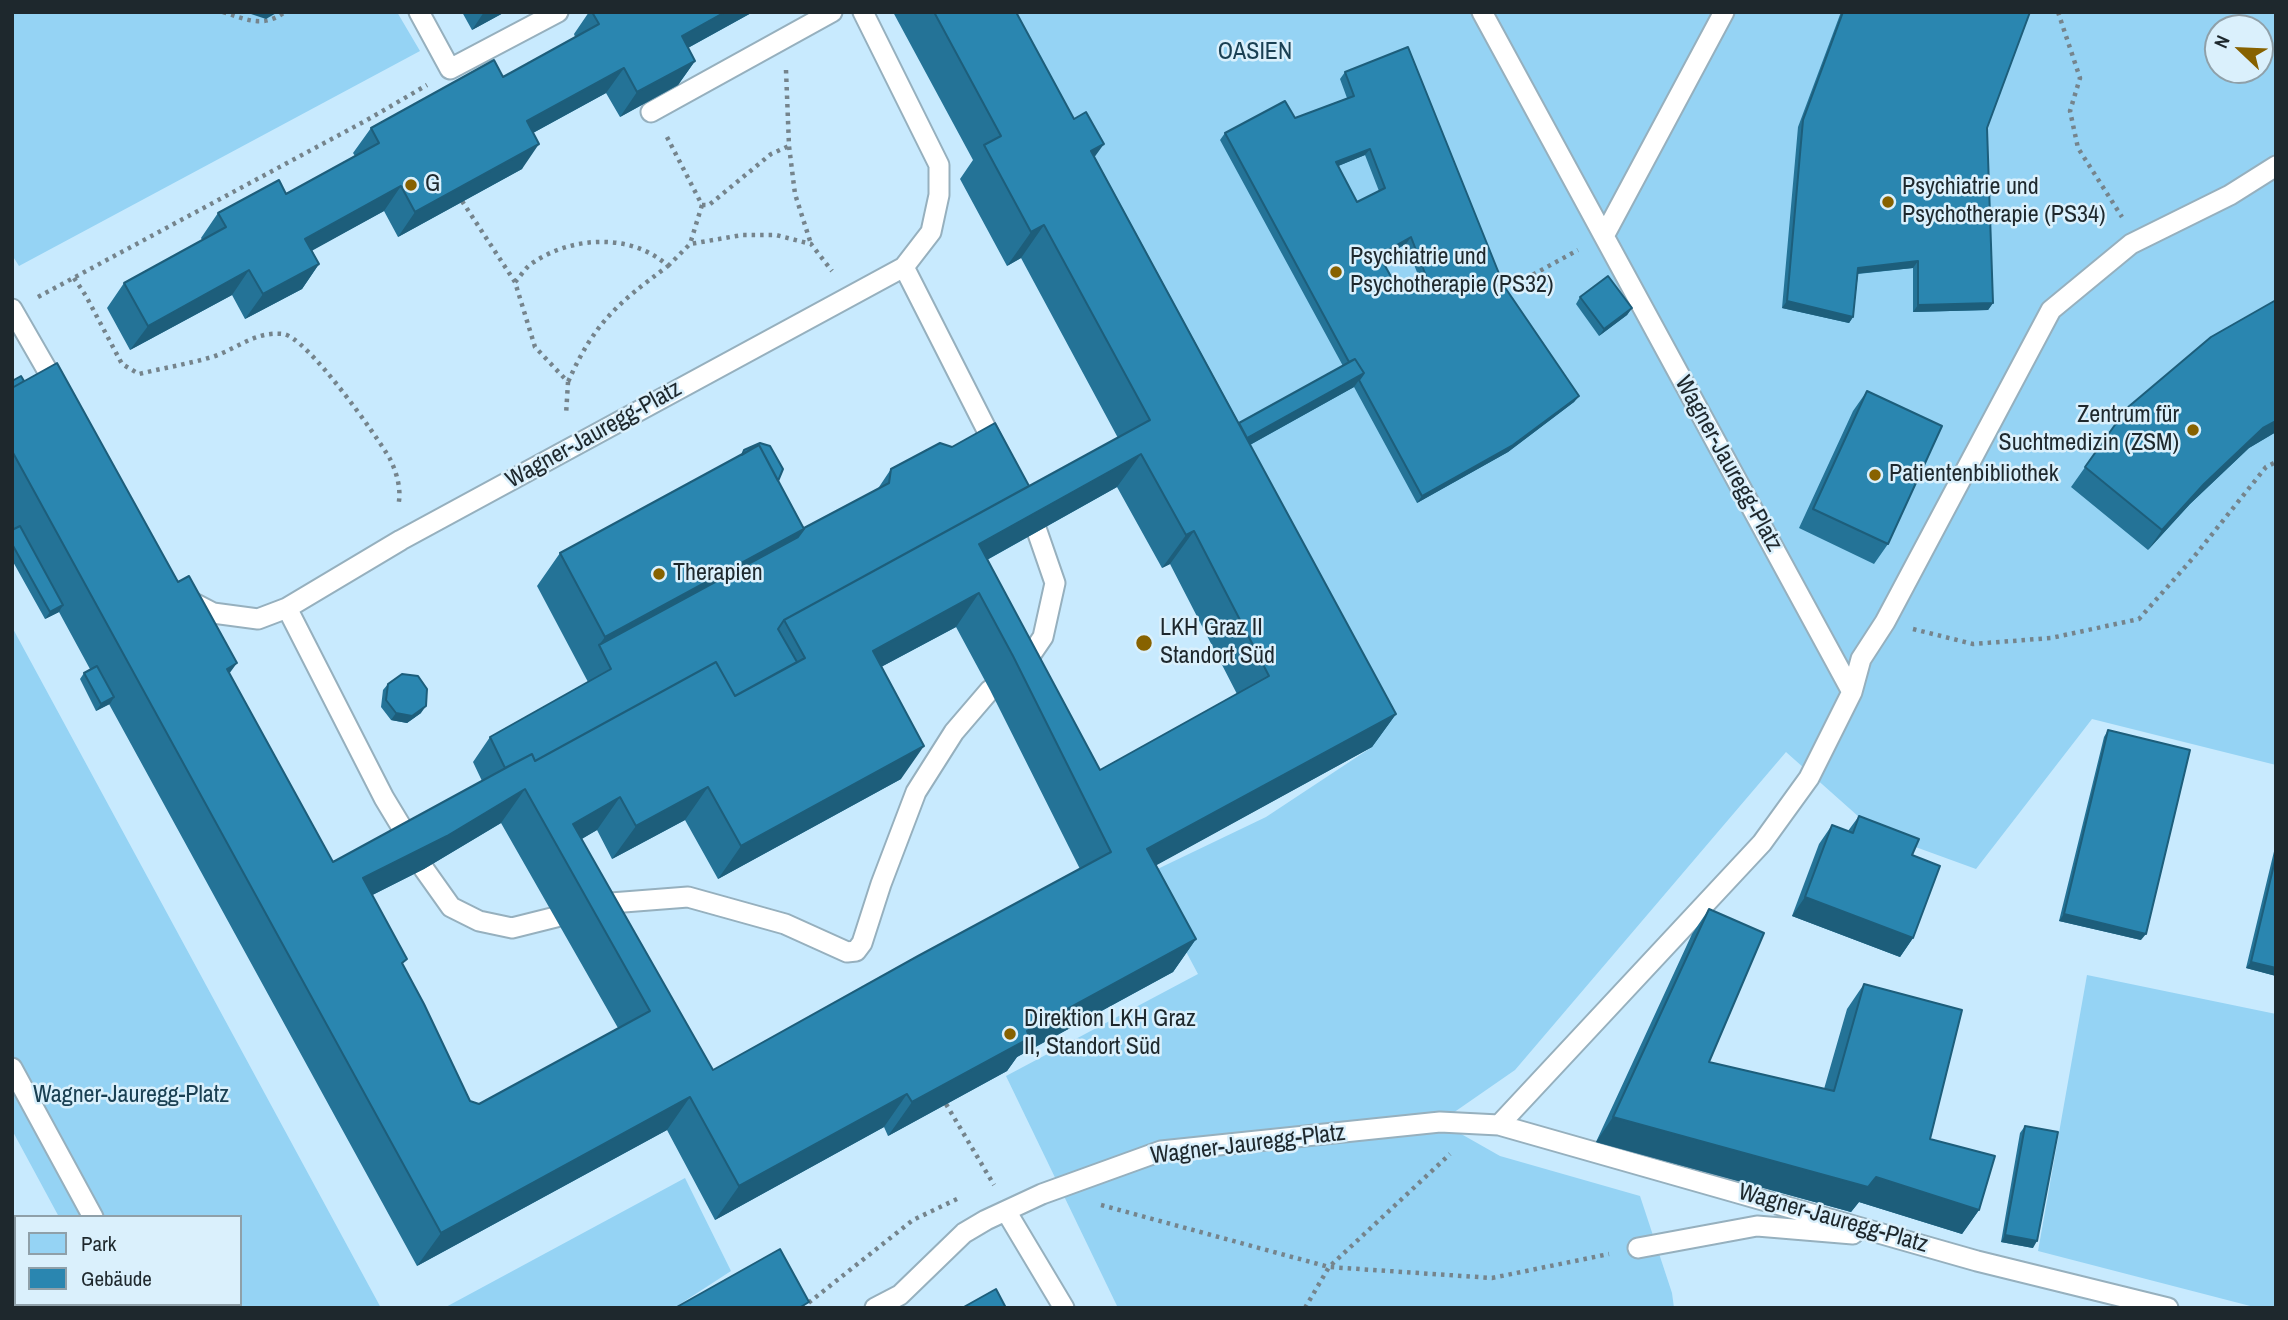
<!DOCTYPE html>
<html>
<head>
<meta charset="utf-8">
<style>
  body { margin:0 }
  #map { position:relative; width:2288px; height:1320px; overflow:hidden; background:#daf0fc; font-family:"Archivo Narrow",sans-serif }
  canvas { display:block }
  .frame { position:absolute; inset:0; border:14px solid #1e282d; pointer-events:none }
  .legend { position:absolute; left:14px; top:1215px; width:228px; height:91px; box-sizing:border-box; background:#daf0fc; border:2px solid #8fa0a9; margin:0; padding:9px 12px; list-style:none; font-size:21px; color:#1e282d }
  .legend li { display:flex; align-items:center; gap:14px; height:35px }
  .legend b { width:35px; border:2px solid #8fa0a9 }
  .north { position:absolute; left:2204px; top:14px; width:70px; height:70px; box-sizing:border-box; background:#daf0fc; border:2px solid #8fa0a9; border-radius:50%; rotate:293deg; font-size:19px; font-weight:700; line-height:28px; text-align:center; color:#1e282d }
  .north::after { content:''; display:block; margin:auto; width:24px; height:32px; background:#876200; clip-path:polygon(50% 0,100% 100%,50% 72%,0 100%) }
</style>
</head>
<body>
<div id="map">
<canvas width="2288" height="1320"></canvas>
<div class="frame"></div>
<ul class="legend">
<li><b style="height:19px;background:#95d3f4"></b>Park</li>
<li><b style="height:19px;background:#2a86b0"></b>Gebäude</li>
</ul>
<div class="north">N</div>
</div>
<script>
const ctx = document.querySelector('canvas').getContext('2d');
ctx.lineJoin = 'round';
function fill(path, color) { ctx.fillStyle = color; ctx.fill(path, 'evenodd'); }
function strokePath(path, color, width, dash) { ctx.strokeStyle = color; ctx.lineWidth = width; ctx.lineCap = dash ? 'butt' : 'round'; ctx.setLineDash(dash || []); ctx.stroke(path); }
function write(font, color, halo, rows, align = 'center') {
  ctx.font = font + ' "Archivo Narrow",sans-serif'; ctx.lineWidth = 5; ctx.setLineDash([]); ctx.textBaseline = 'middle'; ctx.strokeStyle = halo; ctx.fillStyle = color; for (const [text, x, y, turn = 0] of rows) {
    ctx.save(); ctx.translate(x, y); ctx.rotate((+turn || 0) * Math.PI / 180); ctx.textAlign = isNaN(turn) ? turn : align; if (halo) ctx.strokeText(text, 0, 0); ctx.fillText(text, 0, 0); ctx.restore();
  }
}
const built = new Path2D(`
  M12,12h2264v1296h-2264zM2218,28h42v42h-42zM16,1217h224v87h-224z`);
const green = new Path2D(`
  M12,12h385l23,39 -401,215 -7,-11z
  M1000,12h1276v753l-184,-46 -116,150 -99,-36 -91,-81 -271,318 -75,52 60,34 140,40 32,97 2,15h-556l-112,-232 192,-102 -53,-99 121,-58 106,-70zM2218,28h42v42h-42z
  M12,627l369,681h-272l-2,-4h133v-87h-181l-47,-87z
  M2087,975l189,39v294h-18l-220,-57z
  M685,1178l46,93 -57,37h-230z`);
const path = new Path2D(`
  M223,12c25,8 40,16 62,0
  M2058,12l22,66 -10,33 8,37 44,69
  M786,70l3,76 6,48 16,50
  M667,137l35,68 -12,39
  M462,201l53,81 20,65 33,35 -2,33
  M702,205h7l62,-51 18,-8
  M668,266l22,-22 52,-9h34l35,9 21,27
  M74,278l12,18 36,68 17,10c24,-6 49,-10 73,-17 25,-8 43,-26 71,-23 23,2 94,102 107,125 7,14 12,32 8,47
  M515,282c6,-6 11,-16 19,-20 39,-26 98,-29 134,4 -50,37 -74,57 -100,116
  M1503,291l75,-41
  M38,297l329,-177 60,-35
  M1913,629l60,15 78,-6 88,-19 54,-61 73,-91 10,-5
  M946,1104l48,81
  M1101,1205l228,62 163,11 117,-24
  M802,1308l111,-88 44,-21
  M1305,1308l24,-41 121,-113`);
const service = new Path2D(`
  M419,12l31,57 108,-57
  M1482,12l370,680
  M651,112l181,-100
  M1604,236l120,-224
  M904,267l94,185
  M12,309l46,80
  M186,599l27,14 45,6 29,-11 114,-68 503,-273 27,-35 8,-37v-30l-76,-153
  M287,608l97,190 26,43
  M1017,667l13,-11 13,-19 12,-54 -18,-52
  M424,869l27,38 28,14 33,7 44,-11
  M594,907l17,-4 77,-6 97,27 62,28 9,-1 6,-8 19,-59 35,-92 38,-60 36,-42
  M12,1068l81,149
  M1499,1125l263,-282 47,-65 43,-86 9,-33 24,-37 166,-312 80,-66 99,-49 46,-29
  M1006,1211l58,97
  M1638,1248l119,-22 96,8
  M142,1304l2,4
  M875,1308l25,-13 64,-62 22,-13 56,-26 119,-43 279,-29 59,3 478,136 191,47`);
const wall = new Path2D(`
  M462,12h43l-33,18z
  M589,12h164l-65,36 7,13 -17,24 -58,32 -14,-24 -73,40 -11,36 -124,68 -14,-26 -72,39 7,14 -17,25 -57,30 -13,-24 -102,55 -23,-42 17,-25 78,-43 -1,-2 17,-25 68,-19 69,-38 -2,-3 18,-25 132,-51 72,-40 -1,-3z
  M893,12h123l223,411 104,-57 -123,-226 5,-7 70,-15 52,-20 -7,-19 5,-7 159,214 75,110 -5,6 -66,50 -91,51 -63,-116 -104,58 146,269 -24,33 -216,118 40,74 -23,33 -156,85 -10,14 -119,65 -4,-9 -169,93 -48,-90 -250,136 -308,-562 -13,7 -16,-32 4,-6 6,-4 -31,-57 -14,7 -33,-59v-30l1,-1 -1,-2v-146h12l154,201 51,92 104,188 149,-81 -9,-19 17,-25 98,-55 -51,-96 23,-33 180,-97 4,-6 34,31 26,47 73,-38 14,-21 138,17 89,-48 -97,-180 -14,8 -47,-87 13,-19zM1365,155l14,36 -22,11 -19,-36zM1406,244l14,36 -21,11 -18,-33zM1117,487l45,81 8,-4 67,130 -137,76 -113,-210zM956,627l34,63 90,179 -367,201 -132,-231 16,-9 15,29 73,-39 33,59 183,-100 -20,-112zM501,823l117,205 -139,76 -9,-3 -67,-136 -31,-70 52,-26z
  M1841,12h189l-43,116 6,175 -5,7 -75,2v-44l-55,6 -5,43 -4,6 -67,-15 16,-181z
  M1580,297l52,11 -5,7 -28,21 -23,-32z
  M2276,300v132l-27,16 -59,56 -42,46 -77,-63 56,-79z
  M1867,391l21,153 -14,20 -75,-36 54,-117z
  M388,684l33,29 -14,10 -16,-3 -10,-13 2,-17z
  M2108,730l33,210 -82,-19 45,-184z
  M1859,816l53,39 1,83 -13,19 -108,-41 27,-72 13,-19 16,6z
  M2276,843v133l-30,-8z
  M1709,909v153l115,27 23,-80 17,-25 66,155 49,71 -17,24 -103,-32 -8,10 -255,-70 96,-208z
  M2025,1126l8,122 -32,-6 19,-109z`);
const shadedWall = new Path2D(`
  M252,12h26l-12,7 -15,-5z
  M484,12h21l-33,18z
  M725,12h28l-89,49 18,-25z
  M695,61l-17,24 -58,32 17,-25z
  M624,68l-18,25 -97,53 18,-25z
  M539,144l-17,25 -124,68 17,-25z
  M1104,144l-24,33 11,-26z
  M1370,149l-5,6 -34,14 5,-7z
  M401,186l-17,25 -96,53 17,-25z
  M1044,225l-23,33 -14,8 24,-34z
  M1411,237l-5,7 -32,18 5,-7z
  M1918,261l-5,7 -60,6 5,-6z
  M319,264l-17,25 -57,30 18,-25z
  M249,270l-17,25 -102,55 18,-24z
  M1787,301l66,16 -4,6 -67,-15z
  M1993,303l-5,7 -75,2 5,-7z
  M1632,308l-5,7 -28,21 5,-7z
  M1364,373l-10,14 -135,75 9,-13z
  M1579,396l-5,6 -66,50 -91,51 5,-7z
  M2276,421v11l-27,16 -59,56 -42,46 14,-20 42,-46 59,-56z
  M1141,454l-24,33 -161,90 23,-33z
  M804,529l-23,33 -182,83 6,-8z
  M1194,531l-24,33 -8,4 24,-33z
  M979,593l-23,34 -107,57 24,-33z
  M63,605l-4,7 -14,7 5,-7z
  M237,663l-24,33 14,-27z
  M114,697l-4,7 -14,7 5,-7z
  M426,706l-5,7 -14,10 -16,-3 5,-7z
  M1396,714l-24,33 -248,136 23,-34z
  M924,746l-23,33 -183,100 23,-33z
  M708,787l-23,33 -73,39 24,-33z
  M525,789l-24,34 -77,46 -85,43 24,-34z
  M620,797l-23,33 -37,22 13,-28z
  M1805,897l108,41 -13,19 -108,-41z
  M2064,914l82,20 -5,6 -82,-19z
  M1196,939l-23,33 -156,85 -10,14 -119,65 24,-34 115,-71z
  M2251,962l25,6v8l-30,-8z
  M907,1094l-23,33 -169,93 24,-34z
  M690,1097l-23,33 -250,136 24,-33z
  M1613,1117l263,60 103,33 -17,24 -103,-32 -8,10 -255,-70z
  M2005,1235l32,6 -4,7 -32,-6z`);
const building = new Path2D(`
  M592,12h133l-43,24 13,25 -58,31 -13,-24 -97,53 12,23 -124,68 -14,-26 -96,53 14,25 -56,30 -14,-24 -101,56 -24,-43 102,-56 -8,-14 61,-33 7,14 93,-51 -8,-15 123,-68 9,17 96,-53z
  M934,12h82l58,107 12,-7 18,32 -13,7 305,563 -249,135 49,90 -169,92 3,7 -118,64 -5,-8 -168,92 -49,-89 -249,136 -429,-782v-63l45,-25 121,219 11,-6 48,87 -10,6 106,193 180,-98 19,-10 3,7 181,-99 19,34 70,-38 -21,-38 366,-200 -106,-195 -13,7 -47,-87 17,-9zM1141,454l45,81 8,-4 75,145 -169,94 -121,-226zM979,593l34,63 98,196 -193,104 -205,114 -140,-246 47,-27 16,29 72,-39 33,59 183,-100 -51,-95zM525,789l125,222 -171,93 -9,-3 -46,-97 -22,-41 5,-4 -44,-81 84,-42z
  M1843,12h187l-43,116 6,175 -75,2v-44l-60,7 -5,49 -66,-16 16,-181z
  M1408,47l96,239 75,110 -66,49 -91,51 -63,-116 5,-7 -9,-14 -6,3 -124,-229 60,-32 10,17 59,-22 -9,-24zM1370,149l15,39 -28,14 -21,-40zM1411,237l15,39 -27,15 -20,-36z
  M1608,276l24,32 -28,21 -24,-32z
  M2276,300v121l-13,7 -59,56 -42,46 -77,-63 42,-59 84,-71z
  M1355,359l9,14 -117,65 -8,-15z
  M21,376l3,5 -12,7v-7z
  M1867,391l75,35 -54,118 -75,-35z
  M995,423l34,63 -245,134 -6,9 19,33 -62,34 -19,-34 -181,99 -3,-7 -27,14 -15,-31 121,-68 -12,-24 199,-108 6,-8v-1l85,-45 2,-14 49,-26 12,4z
  M760,443l10,3 13,23 -5,12 -19,-36 -17,10 2,-5z
  M759,445l45,84 -199,108 -45,-84z
  M20,526l43,79 -13,7 -38,-68v-14z
  M97,666l17,31 -13,7 -17,-31z
  M402,674l16,2 9,13 -1,17 -14,10 -16,-3 -10,-13 2,-16z
  M2108,730l82,20 -44,184 -82,-20z
  M1859,816l60,23 -7,16 28,11 -27,72 -108,-41 27,-72 21,8z
  M2276,856v112l-25,-6z
  M1709,909l55,24 -55,129 125,29 30,-107 98,26 -32,129 65,17 -16,54 -103,-33 -8,10 -255,-70z
  M2025,1126l33,6 -21,109 -32,-6z
  M780,1249l29,53 -10,6h-124z
  M996,1289l10,19h-44z`);
const markers = [
  [411,185,7,"#876200"],
  [1888,202,7,"#876200"],
  [1336,272,7,"#876200"],
  [2193,430,7,"#876200"],
  [1875,475,7,"#876200"],
  [659,574,7,"#876200"],
  [1144,643,9,"#876200"],
  [1010,1034,7,"#876200"]
];
const parkNames = [
  ["OASIEN",1255,53],
  ["Wagner-Jauregg-Platz",131,1096]
];
const poiNames = [
  ["G",425,185],
  ["Psychiatrie und",1902,188],
  ["Psychotherapie (PS34)",1902,216],
  ["Psychiatrie und",1350,258],
  ["Psychotherapie (PS32)",1350,286],
  ["Zentrum für",2179,416,"right"],
  ["Suchtmedizin (ZSM)",2179,444,"right"],
  ["Patientenbibliothek",1889,475],
  ["Therapien",673,574],
  ["LKH Graz II",1160,629],
  ["Standort Süd",1160,657],
  ["Direktion LKH Graz",1024,1020],
  ["II, Standort Süd",1024,1048]
];
const streetNames = [
  ["Wagner-Jauregg-Platz",594,435,-29],
  ["Wagner-Jauregg-Platz",1728,464,61],
  ["Wagner-Jauregg-Platz",1248,1145,-7],
  ["Wagner-Jauregg-Platz",1833,1219,16]
];
fill(built, '#c8eafe');
fill(green, '#95d3f4');
strokePath(service, '#96b0be', 23);
strokePath(path, '#75848c', 4.5, [3.5, 5]);
strokePath(service, '#fff', 19);
fill(wall, '#247397');
fill(shadedWall, '#1d5e7b');
fill(building, '#2a86b0');
strokePath(building, '#1d5e7b', 2);
for (const [x, y, r, color] of markers) { const dot = new Path2D(); dot.arc(x, y, r, 0, 2 * Math.PI); ctx.fillStyle = color; ctx.fill(dot); strokePath(dot, '#daf0fc', 2.5); }
write('24px', '#1a4053', '#daf0fc', parkNames);
write('24px', '#1e282d', '#daf0fc', poiNames, 'left');
write('24px', '#1e282d', '#daf0fc', streetNames);
</script>
</body>
</html>
